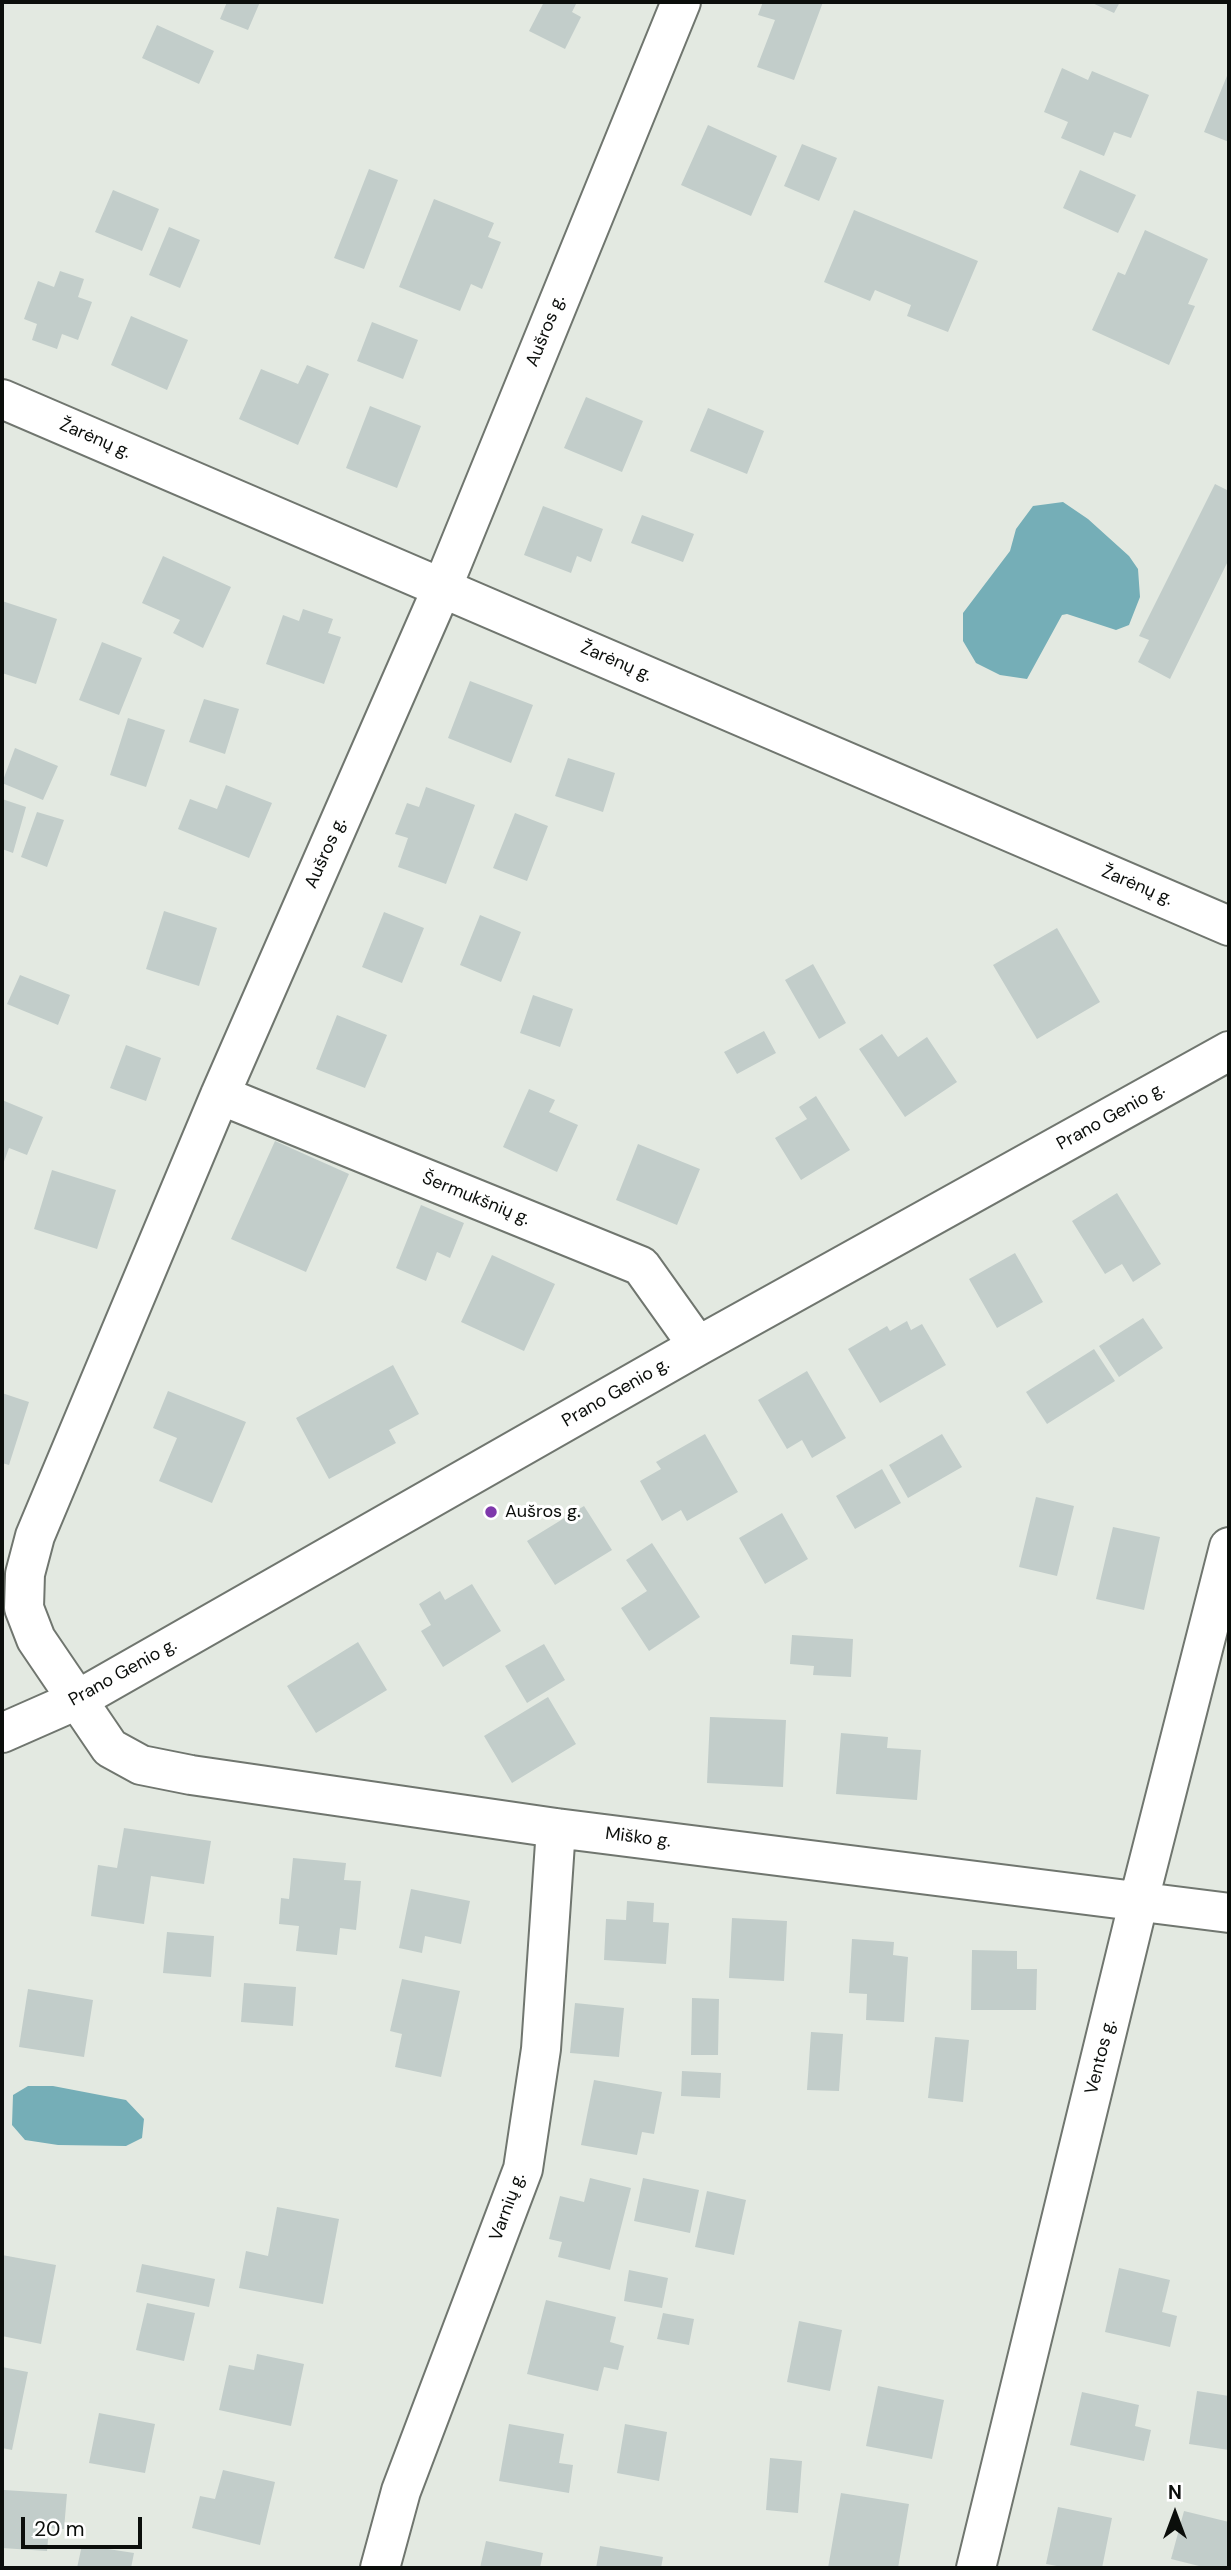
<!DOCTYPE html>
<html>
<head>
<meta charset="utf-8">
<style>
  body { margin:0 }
  #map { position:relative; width:1231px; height:2570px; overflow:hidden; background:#e3e9e1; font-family:"DM Sans",sans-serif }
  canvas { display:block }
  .frame { position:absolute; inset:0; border:4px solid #0b0e0b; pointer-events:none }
  .north { position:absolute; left:1140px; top:2479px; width:70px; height:70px; -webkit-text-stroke:5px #fff; paint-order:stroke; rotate:0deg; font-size:19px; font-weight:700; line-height:28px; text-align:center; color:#0b0e0b }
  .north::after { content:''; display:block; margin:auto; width:24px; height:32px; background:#0b0e0b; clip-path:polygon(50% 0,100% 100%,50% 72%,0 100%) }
  .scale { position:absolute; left:21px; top:2517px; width:121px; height:32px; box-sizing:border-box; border:4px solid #0b0e0b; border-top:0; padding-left:9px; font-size:21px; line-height:24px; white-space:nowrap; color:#0b0e0b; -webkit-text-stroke:5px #fff; paint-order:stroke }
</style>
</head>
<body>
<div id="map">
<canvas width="1231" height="2570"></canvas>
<div class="frame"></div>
<div class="north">N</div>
<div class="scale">20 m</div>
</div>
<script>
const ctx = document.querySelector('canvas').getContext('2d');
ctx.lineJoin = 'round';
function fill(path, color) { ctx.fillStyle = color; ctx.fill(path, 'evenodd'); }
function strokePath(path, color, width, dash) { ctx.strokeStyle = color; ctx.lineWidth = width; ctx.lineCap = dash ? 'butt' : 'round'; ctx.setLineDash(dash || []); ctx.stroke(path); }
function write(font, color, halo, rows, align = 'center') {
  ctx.font = font + ' "DM Sans",sans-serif'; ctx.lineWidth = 6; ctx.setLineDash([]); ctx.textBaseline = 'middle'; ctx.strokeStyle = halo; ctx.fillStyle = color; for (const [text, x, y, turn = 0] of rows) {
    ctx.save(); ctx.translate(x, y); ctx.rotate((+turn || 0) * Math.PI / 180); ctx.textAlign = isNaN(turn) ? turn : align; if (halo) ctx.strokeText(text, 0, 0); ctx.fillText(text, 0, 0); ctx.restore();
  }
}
const water = new Path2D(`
  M1063,502l25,17 41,37 9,13 2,28 -11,28 -13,5 -49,-16 -5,1 -35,64 -27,-4 -24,-12 -13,-22v-28l47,-62 6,-22 17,-23z
  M28,2086h25l73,14 18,19 -2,19 -16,8 -68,-1 -33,-5 -13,-15 1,-30z`);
const building = new Path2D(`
  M227,2h33l-12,28 -28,-11z
  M544,2h33l-5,10 9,5 -16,32 -36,-18z
  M763,2h60l-29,78 -37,-13 18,-47 -17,-5z
  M1090,2h30l-6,11z
  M157,25l57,26 -15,33 -57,-26z
  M1062,68l26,12 4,-9 57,24 -18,43 -17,-6 -10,24 -43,-18 7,-16 -24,-10z
  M1229,71v71l-25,-10z
  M708,125l69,31 -26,60 -70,-31z
  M802,144l35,14 -18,43 -35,-15z
  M369,169l29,11 -34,89 -30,-11z
  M1080,170l56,25 -18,38 -55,-25z
  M113,190l46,19 -17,42 -47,-19z
  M434,199l60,24 -6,14 13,5 -19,47 -11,-5 -11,27 -61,-24z
  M854,210l124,51 -30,71 -41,-16 4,-11 -36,-15 -5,11 -46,-19z
  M169,227l31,13 -20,48 -31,-13z
  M1145,230l63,29 -20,45 7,2 -26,59 -77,-35 26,-58 7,3z
  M60,271l24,8 -6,18 14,5 -14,38 -16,-6 -5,15 -25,-9 5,-16 -13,-5 14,-38 16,6z
  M131,316l57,24 -21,50 -56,-25z
  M372,322l46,18 -15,39 -46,-18z
  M307,365l22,9 -31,71 -59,-26 22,-50 37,15z
  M586,397l57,24 -21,51 -58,-24z
  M370,406l51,20 -24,62 -51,-20z
  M708,408l56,23 -17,43 -57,-23z
  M1215,484l14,7v68l-59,120 -32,-17 11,-22 -10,-4z
  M543,506l60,23 -12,33 -14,-6 -6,17 -47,-18z
  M642,515l52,19 -11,28 -52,-19z
  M163,556l68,31 -28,61 -30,-15 7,-13 -38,-17z
  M2,601l55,18 -21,65 -34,-11z
  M303,609l30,10 -5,14 13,4 -17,47 -58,-20 17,-49 16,6z
  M102,642l40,16 -23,57 -40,-15z
  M470,681l63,24 -22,58 -63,-25z
  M204,699l35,10 -14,45 -36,-12z
  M128,718l37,12 -19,57 -36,-12z
  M15,748l43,18 -15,34 -41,-17z
  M568,758l47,15 -12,39 -48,-16z
  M226,785l46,18 -23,55 -71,-29 12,-30 27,10z
  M426,787l49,18 -29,79 -48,-17 10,-29 -13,-4 12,-31 12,4z
  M2,799l24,8 -13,46 -11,-4z
  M37,812l27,8 -17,47 -26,-10z
  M515,813l33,13 -21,55 -34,-13z
  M164,911l53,17 -18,58 -53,-17z
  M384,912l40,16 -22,55 -40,-16z
  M480,915l41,17 -20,50 -41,-17z
  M1057,928l43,74 -63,37 -44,-74z
  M813,964l33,59 -27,16 -34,-59z
  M20,975l50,20 -12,30 -51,-21z
  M533,995l40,14 -13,38 -40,-14z
  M337,1015l50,20 -22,53 -49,-19z
  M764,1031l12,22 -39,21 -13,-22z
  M882,1034l16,23 29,-20 30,45 -52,35 -46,-68z
  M126,1045l35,13 -15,43 -36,-13z
  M529,1089l26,11 -6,12 29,13 -21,47 -54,-25z
  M816,1096l34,54 -49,30 -26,-42 32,-19 -8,-12z
  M2,1100l41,17 -16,38 -18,-7 -7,19z
  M275,1141l74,33 -43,98 -75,-33z
  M638,1144l62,25 -23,56 -61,-25z
  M52,1170l64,20 -19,59 -63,-20z
  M1117,1193l44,71 -28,18 -11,-18 -17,10 -33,-53z
  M421,1205l43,18 -14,35 -13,-6 -11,29 -30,-13z
  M1015,1253l28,49 -46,26 -28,-49z
  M492,1255l63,29 -31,67 -63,-29z
  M1143,1318l20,30 -44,29 -20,-31z
  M907,1321l4,9 11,-6 24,41 -66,38 -32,-54 39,-23 3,5z
  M1094,1349l21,32 -68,43 -21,-32z
  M393,1365l26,49 -30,16 7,13 -67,36 -33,-61z
  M807,1371l39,67 -34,20 -10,-18 -15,9 -29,-49z
  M168,1391l78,31 -34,81 -53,-22 18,-43 -24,-10z
  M2,1393l27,9 -20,63 -7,-2z
  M705,1434l33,58 -51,29 -6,-11 -19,11 -22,-40 21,-12 -5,-7z
  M942,1434l20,33 -54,31 -19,-33z
  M882,1469l19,34 -46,26 -19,-33z
  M1036,1497l38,9 -17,70 -38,-9z
  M584,1506l28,44 -57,35 -28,-44z
  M782,1513l26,46 -43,25 -26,-46z
  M1113,1527l47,10 -16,73 -48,-11z
  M652,1543l48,74 -51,34 -28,-43 26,-17 -21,-31z
  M472,1584l29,47 -58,36 -22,-36 10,-6 -12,-21 21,-13 5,9z
  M792,1635l61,4 -2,38 -38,-2 1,-9 -24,-2z
  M358,1642l29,48 -71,43 -29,-47z
  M544,1644l21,36 -38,23 -22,-37z
  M548,1697l28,47 -64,39 -28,-47z
  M710,1717l76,3 -3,67 -76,-4z
  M841,1733l47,4 -1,11 34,2 -4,50 -81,-6z
  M124,1828l87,13 -7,43 -53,-8 -7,48 -53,-8 7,-51 19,3z
  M293,1858l53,5 -2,17 17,1 -5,49 -16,-2 -3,27 -41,-4 3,-25 -20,-2 2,-26 8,1z
  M411,1889l59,12 -9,43 -36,-8 -3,17 -23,-5z
  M627,1901l27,2 -1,19 16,1 -3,41 -62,-4 2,-41 20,1z
  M732,1918l55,3 -3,60 -55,-3z
  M167,1932l47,4 -3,41 -48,-4z
  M852,1939l42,3 -1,13 15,2 -4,65 -38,-2 1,-26 -18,-1z
  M972,1950l45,1v18h20l-1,41h-65z
  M402,1979l58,12 -19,86 -46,-10 7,-33 -12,-3z
  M244,1983l52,4 -3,39 -52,-4z
  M28,1989l65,11 -9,57 -65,-10z
  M692,1998l27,1 -1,56h-27z
  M575,2003l49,5 -5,49 -49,-4z
  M811,2032l32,2 -4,57 -32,-1z
  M935,2037l34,3 -6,62 -35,-4z
  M682,2071l39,2 -1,25 -39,-2z
  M594,2080l68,12 -8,42 -12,-2 -5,23 -56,-10z
  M590,2178l41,10 -21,82 -52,-13 4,-15 -13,-3 11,-43 24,6z
  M643,2178l56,12 -9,43 -56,-12z
  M707,2191l39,9 -12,55 -39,-8z
  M277,2207l62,12 -16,85 -84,-16 7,-37 22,5z
  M2,2255l54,10 -15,79 -39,-8z
  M142,2264l73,15 -6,28 -73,-15z
  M1119,2268l51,12 -8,32 15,4 -7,31 -65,-15z
  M629,2270l39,8 -6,30 -38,-7z
  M546,2300l70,17 -6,25 14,4 -6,24 -14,-3 -6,24 -71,-17z
  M147,2303l48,10 -11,48 -48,-11z
  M663,2313l31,6 -5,26 -32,-6z
  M799,2321l43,9 -12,61 -43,-9z
  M257,2354l47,10 -13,62 -72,-16 10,-45 25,5z
  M2,2367l26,5 -16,78 -10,-2z
  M878,2386l66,14 -12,59 -66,-13z
  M1197,2391l32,5v54l-40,-6z
  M1082,2392l57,13 -4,21 16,4 -7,31 -74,-16z
  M99,2413l56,11 -10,49 -56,-10z
  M509,2424l55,10 -5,29 14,2 -4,28 -70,-12z
  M625,2424l42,8 -8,49 -42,-8z
  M770,2458l32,3 -4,52 -32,-3z
  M223,2470l52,12 -15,63 -68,-17 8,-32 15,3z
  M4,2490l63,4 -3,35 -15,-1 -2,23 -45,-3z
  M841,2493l68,11 -11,64h-70z
  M1058,2507l54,11 -10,50h-34l-22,-4z
  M1184,2511l45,11v36l-2,10h-20l-36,-9z
  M486,2541l57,12 -3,15h-60z
  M82,2545l52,8 -3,15h-54z
  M600,2546l63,11 -2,11h-65z`);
const street = new Path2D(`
  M681,2l-239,586 -222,507 -185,441 -10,38 -1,34 12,31 74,109 31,17 50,10 365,53 673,85
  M2,399l1227,527
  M220,1095l421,171 57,80
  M2,1733l75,-33 621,-354 531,-295
  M380,2568l21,-77 122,-322 18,-120 15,-221
  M976,2568l163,-668 90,-353`);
const markers = [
  [491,1512,7,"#7e38ab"]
];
const streetNames = [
  ["Aušros g.",546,331,-68],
  ["Žarėnų g.",95,439,23],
  ["Žarėnų g.",616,662,23],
  ["Aušros g.",326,853,-66],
  ["Žarėnų g.",1137,886,23],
  ["Prano Genio g.",1111,1117,-29],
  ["Šermukšnių g.",476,1199,22],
  ["Prano Genio g.",616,1393,-30],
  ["Prano Genio g.",123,1673,-29],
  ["Miško g.",638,1838,7],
  ["Ventos g.",1101,2057,-76],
  ["Varnių g.",508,2207,-70]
];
const poiNames = [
  ["Aušros g.",505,1512]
];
fill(water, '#75aeb7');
fill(building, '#c2cdca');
strokePath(street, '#70766f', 42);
strokePath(street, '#fff', 38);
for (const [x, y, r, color] of markers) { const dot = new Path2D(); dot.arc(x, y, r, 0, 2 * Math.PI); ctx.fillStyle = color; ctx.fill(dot); strokePath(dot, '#fff', 2.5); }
write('18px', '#0b0e0b', '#fff', streetNames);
write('18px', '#0b0e0b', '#fff', poiNames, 'left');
</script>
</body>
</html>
